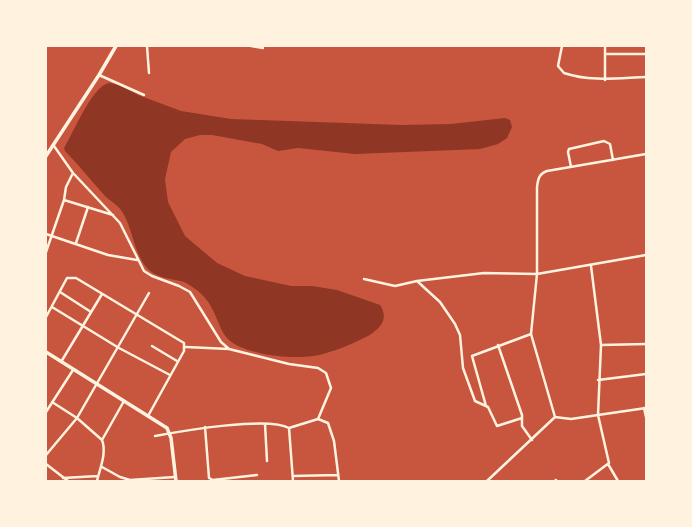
<!DOCTYPE html>
<html>
<head>
<meta charset="utf-8">
<style>
  body { margin:0 }
  #map { position:relative; width:692px; height:527px; overflow:hidden; background:#c8553d; font-family:Spectral,serif }
  canvas { display:block }
  .frame { position:absolute; inset:0; border:47px solid #fff3e0; pointer-events:none }
</style>
</head>
<body>
<div id="map">
<canvas width="692" height="527"></canvas>
<div class="frame"></div>
</div>
<script>
const ctx = document.querySelector('canvas').getContext('2d');
ctx.lineJoin = 'round';
function fill(path, color) { ctx.fillStyle = color; ctx.fill(path, 'evenodd'); }
function strokePath(path, color, width, dash) { ctx.strokeStyle = color; ctx.lineWidth = width; ctx.lineCap = dash ? 'butt' : 'round'; ctx.setLineDash(dash || []); ctx.stroke(path); }
const water = new Path2D(`
  M109,83l10,2 19,10 43,16 50,8 170,6 50,-1 54,-6 5,2 2,7 -5,11 -9,6 -18,5 -125,5 -57,-6 -20,3 -16,-7 -50,-9h-12l-15,4 -14,13 -6,27 3,23 17,34 32,27 28,13 46,10h21l25,4 43,15c9,14 1,23 -12,31 -14,7 -30,14 -45,18 -22,7 -80,2 -96,-16 -9,-10 -11,-28 -22,-40 -5,-6 -13,-12 -21,-16 -13,-4 -27,-3 -37,-14 -13,-15 -14,-38 -24,-55 -4,-7 -11,-11 -17,-16 -14,-15 -26,-31 -41,-46l-1,-3c10,-16 28,-62 45,-65z`);
const minor = new Path2D(`
  M147,46l2,27
  M251,46l12,2
  M562,46l-4,20 6,7c27,9 54,5 82,4
  M605,46v34
  M606,54h40
  M99,75l45,20
  M54,146l19,27 47,50 24,48 8,5 27,10 11,6 31,50 8,7 60,15 29,4 8,5 5,15 -13,31
  M571,167l-3,-15 1,-3 35,-8 6,3 3,16
  M64,200l49,15
  M46,234l62,21 29,5
  M76,243l12,-36
  M46,252l18,-52 2,-13 7,-14
  M364,279l31,7 22,-5 23,21 15,22 5,11 3,33 12,33 13,6 9,19 25,-8
  M417,281l67,-8 53,1 109,-19
  M60,292l31,20
  M52,307l67,41 51,27
  M46,317l21,-39h9l108,65v8l-36,65
  M498,345l24,70v11l10,14
  M601,345l45,-1
  M152,346l25,15
  M186,347l43,2
  M61,362l41,-68
  M598,380l48,-6
  M52,402l25,16 25,22c5,13 -2,28 -5,41
  M486,406l-14,-50 59,-22
  M644,408l2,9
  M46,412l27,-42
  M555,417l16,2 27,-4 3,-70 -10,-79
  M265,424l2,37
  M205,427l4,51 4,2 44,-5
  M289,428l29,-9 10,4 6,18 5,40
  M289,428l4,53
  M155,436c27,-5 113,-20 134,-8
  M102,440l22,-39
  M46,455l31,-37 72,-125
  M46,464l22,17
  M608,464l10,17
  M102,467l18,10 10,3 45,-3
  M293,476l45,-1
  M63,478l35,-2
  M487,481l68,-64 -24,-83 6,-60v-87c1,-8 2,-13 10,-16l99,-17
  M555,481l1,-1
  M585,481l24,-18 -11,-48 48,-7`);
const tertiary = new Path2D(`
  M46,156l53,-81 17,-29
  M46,352l121,76 4,10 5,43`);
fill(water, '#8f3625');
strokePath(minor, '#fff3e0', 2.5);
strokePath(tertiary, '#fff3e0', 3.5);
</script>
</body>
</html>
